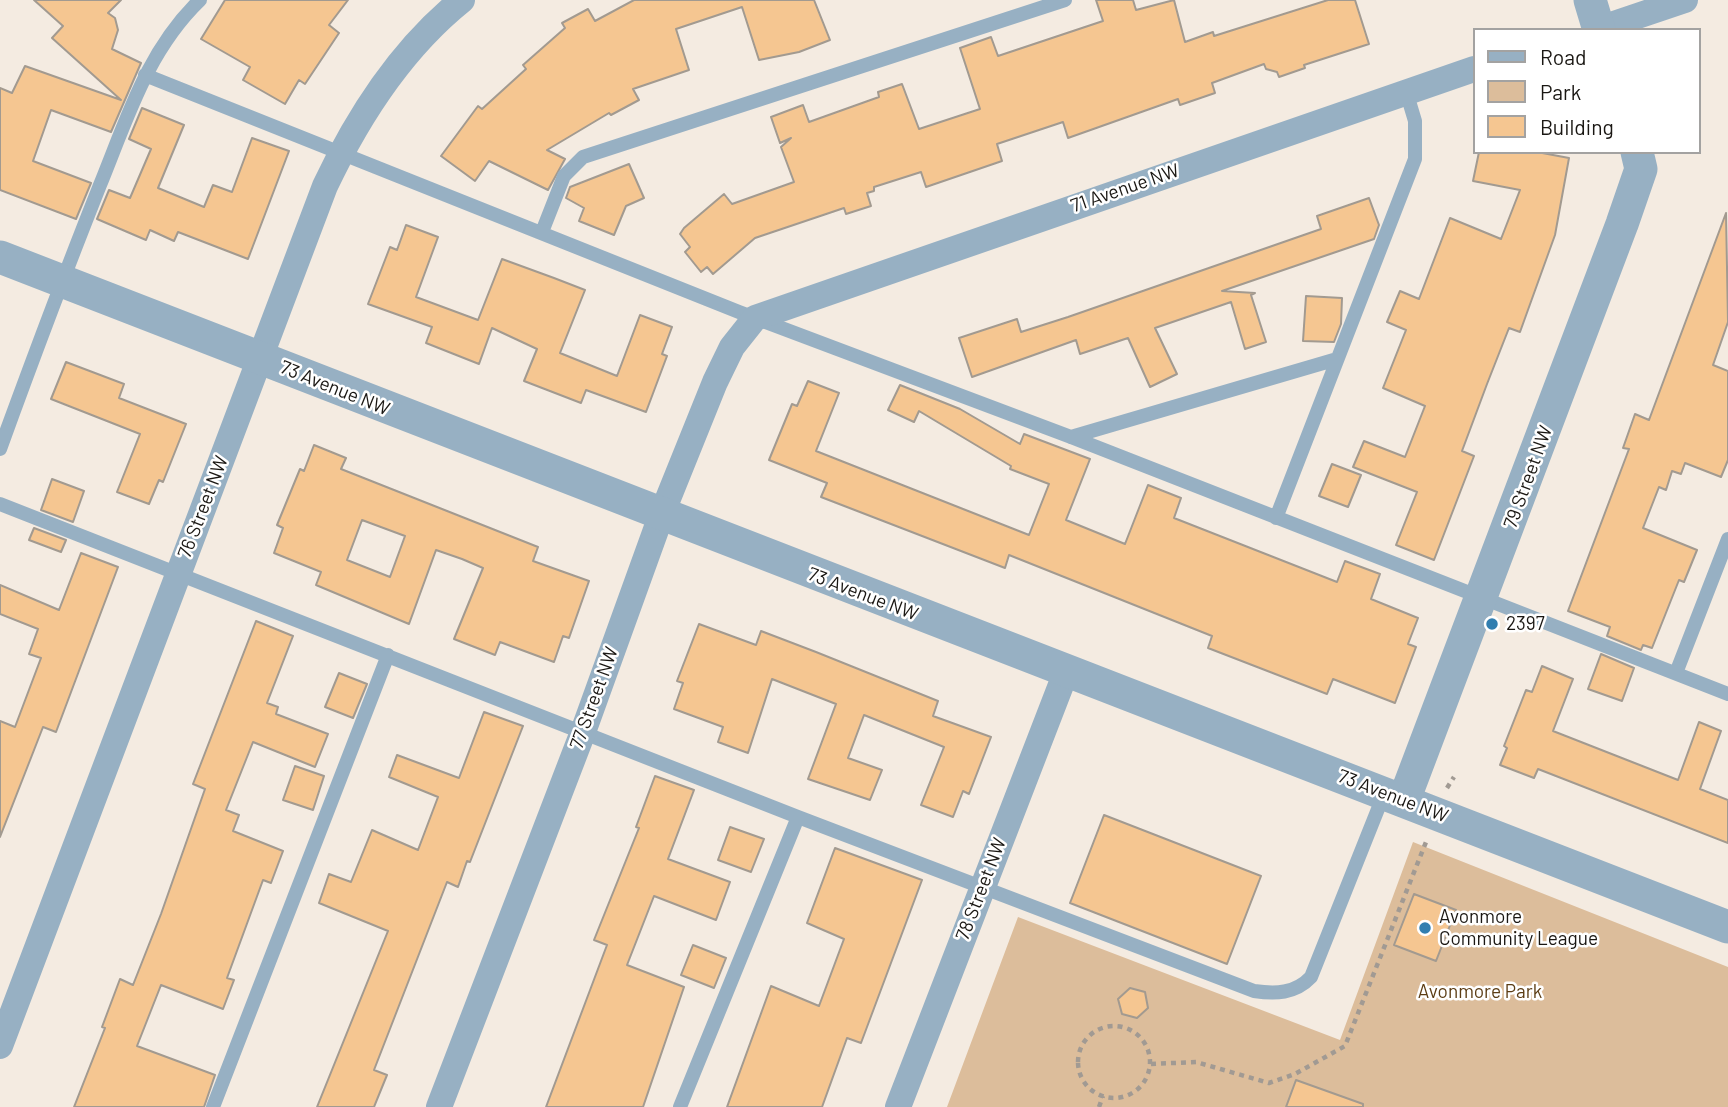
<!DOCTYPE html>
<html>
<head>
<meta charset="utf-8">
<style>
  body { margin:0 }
  #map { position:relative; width:1728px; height:1107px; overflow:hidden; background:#f4ebe1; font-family:Barlow,sans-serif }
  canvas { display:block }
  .legend { position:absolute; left:1473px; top:28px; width:228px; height:126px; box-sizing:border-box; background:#fff; border:2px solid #a3a2a1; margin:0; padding:9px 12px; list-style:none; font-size:21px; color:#1a1713 }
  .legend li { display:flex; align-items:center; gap:14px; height:35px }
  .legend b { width:35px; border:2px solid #a3a2a1 }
</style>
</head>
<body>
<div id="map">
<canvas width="1728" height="1107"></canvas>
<ul class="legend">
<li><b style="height:9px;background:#97b0c3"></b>Road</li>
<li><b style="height:19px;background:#dcbd9b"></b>Park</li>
<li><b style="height:19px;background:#f5c691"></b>Building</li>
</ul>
</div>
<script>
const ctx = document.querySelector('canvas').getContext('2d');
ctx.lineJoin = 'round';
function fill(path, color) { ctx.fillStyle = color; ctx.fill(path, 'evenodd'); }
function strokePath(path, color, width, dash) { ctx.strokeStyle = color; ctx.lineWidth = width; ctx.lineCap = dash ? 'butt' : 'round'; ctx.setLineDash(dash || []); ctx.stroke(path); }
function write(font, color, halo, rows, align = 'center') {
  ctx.font = font + ' Barlow,sans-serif'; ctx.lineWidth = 5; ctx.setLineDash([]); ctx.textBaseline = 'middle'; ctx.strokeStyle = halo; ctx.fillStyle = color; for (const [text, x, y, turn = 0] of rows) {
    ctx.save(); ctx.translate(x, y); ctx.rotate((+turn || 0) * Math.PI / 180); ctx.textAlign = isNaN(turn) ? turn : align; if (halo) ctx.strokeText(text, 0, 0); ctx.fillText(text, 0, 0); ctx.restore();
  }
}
const green = new Path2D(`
  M1413,842l315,125v140h-781l71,-190 322,123z`);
const building = new Path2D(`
  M34,0h87l-13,13 7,5 3,12 -6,19 29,14 -30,69 -60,-22 -18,51 58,22 -15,36 -76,-29v-102l12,5 13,-27 96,34 -69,-62 11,-12z
  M225,0h123l-19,25 10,8 -34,51 -6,-4 -14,24 -42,-24 7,-13 -49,-28z
  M634,0h180l16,40 -31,12 -40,8 -17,-53 -66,22 13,41 -56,19 6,11 -28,15 -2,-2 -62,37 18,9 -17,31 -59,-29 -14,20 -34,-25 37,-50 4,3 44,-40 -3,-4 42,-37 -3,-5 26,-14 7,12z
  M1096,0h37l3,10 38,-10 11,42 28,-10 1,4 114,-36h27l14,44 -65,21 1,3 -26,9 -2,-5 -11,-3 -2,-5 -52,19 3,10 -35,12 -2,-6 -110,39 -5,-16 -66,22 5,17 -76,26 -5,-15 -47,15v4l-7,2 4,13 -25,8 -2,-6 -89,30 -42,36 -6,-7 -6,5 -16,-20 5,-5 -10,-13 4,-6 40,-34 8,10 62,-22 -13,-35 10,-9 -11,5 -9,-26 32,-12 6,17 70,-25 -1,-5 24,-8 17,45 61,-20 -20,-61 31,-11 7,19 105,-35z
  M142,108l42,17 -26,63 46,19 9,-22 19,7 20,-54 37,13 -41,108 -70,-27 -4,9 -24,-11 -4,10 -49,-21 12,-29 21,8 21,-49 -22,-10z
  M1479,152h58l32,6 -14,77 -35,97 -11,-4 -22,56 -25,67 12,5 -40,104 -38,-15 21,-53 -64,-25 11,-26 41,16 20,-51 -42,-18 23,-58 -19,-8 13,-31 19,8 31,-81 51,21 19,-49 -47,-9z
  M629,164l15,34 -18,8 -12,29 -35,-14 5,-13 -18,-10 4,-11z
  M1369,198l10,27 -5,14 -152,52 33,2 -4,2 15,47 -21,7 -14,-47 -76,26 22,46 -27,13 -22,-49 -48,16 -4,-14 -104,37 -13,-39 58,-19 4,13 47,-15 253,-88 -4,-13z
  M1726,213l2,109 -15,43 15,6v89l-7,17 -36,-14 -4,11 -9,-3 -6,19 -7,-3 -16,41 54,22 -13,32 -5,-2 -27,68 -9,-3 -2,5 -34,-14 3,-9 -42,-16 61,-162 -6,-1 12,-34 14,6z
  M406,225l32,12 -22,60 62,23 24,-61 52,19 31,12 -25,63 57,23 23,-61 32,12 -10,27 5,2 -21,56 -60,-22 -5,13 -57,-22 13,-32 -45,-21 -13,36 -53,-21 6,-16 -64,-23 22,-57 7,3z
  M1306,296l36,2 -1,26 -7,18 -31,-1z
  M66,362l58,22 -5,14 67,26 -23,58 -4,-2 -10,24 -32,-12 23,-58 -89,-35z
  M808,381l31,12 -23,58 213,84 20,-51 -39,-15 1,-3 -92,-55 -5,11 -26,-12 12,-25 60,24 60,35 4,-10 66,25 -24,61 59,24 23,-59 33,13 -7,20 163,64 8,-21 35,13 -9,25 47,19 -10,26 8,3 -21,56 -62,-24 -6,15 -119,-46 4,-12 -203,-81 -4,13 -184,-71 6,-14 -58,-23 23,-56 5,2z
  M314,445l32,13 -5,11 197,78 -5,14 56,20 -20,57 -6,-2 -9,26 -54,-20 -5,13 -41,-16 29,-71 -21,-9 -26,-9 -27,74 -93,-39 5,-13 -47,-19 9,-25 -6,-3 23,-56 4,2zM362,520l43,16 -15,41 -43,-17z
  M1332,464l29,11 -13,32 -29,-11z
  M52,479l32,12 -11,31 -32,-12z
  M34,528l32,12 -5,12 -32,-12z
  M81,553l37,14 -62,165 -13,-5 -43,110v-116l15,6 26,-69 -12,-4 9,-25 -38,-15v-29l59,25z
  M256,621l37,15 -26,67 11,4 -2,7 52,20 -13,33 -62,-25 -27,68 13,5 -6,16 50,20 -12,32 -8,-3 -36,98 7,2 -11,29 -62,-24 -24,61 78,29 -11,32h-130l31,-79 -3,-1 18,-48 13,6 28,-71 44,-125 -12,-5z
  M699,624l57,21 5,-14 55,21 122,49 -5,15 58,21 -22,57 -6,-3 -10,26 -32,-12 23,-58 -80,-32 -16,43 34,12 -12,30 -62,-21 28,-75 -64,-25 -24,74 -30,-11 5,-15 -49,-18 9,-26 -6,-2z
  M1601,654l33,14 -12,33 -34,-12z
  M1542,666l31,13 -20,52 125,49 21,-58 22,9 -21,58 28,11v43l-190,-74 -4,9 -34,-13 7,-17 -3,-2 22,-56 6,2z
  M339,673l28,11 -14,34 -28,-11z
  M484,712l39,14 -53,136 -3,-1 -9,26 -11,-5 -73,188 13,5 -13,32h-57l71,-176 -69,-28 10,-29 22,8 21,-52 46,20 20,-53 -49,-20 8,-22 62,23z
  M295,766l29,10 -11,34 -30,-10z
  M655,776l39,14 -26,69 62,23 -14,38 -62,-24 -27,69 57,22 -41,120h-97l61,-162 -13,-5 45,-112 -3,-1z
  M1104,815l157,61 -34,88 -157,-61z
  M730,827l34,12 -13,33 -33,-12z
  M835,848l87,32 -61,163 -14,-5 -25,69h-95l44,-121 48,20 25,-67 -37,-16z
  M1414,894l42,16 -20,51 -42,-16z
  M693,945l33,13 -12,30 -33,-13z
  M1130,988l15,4 3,16 -11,10 -15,-4 -4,-15z
  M1296,1080l67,24v3h-77z`);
const path = new Path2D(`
  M1447,788l7,-11
  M1078 1062a36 36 0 1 1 72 0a36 36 0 1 1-72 0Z
  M1151,1064l45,-2 73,21 26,-9 50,-28 81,-204
  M1099,1107l4,-11`);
const service = new Path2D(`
  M145,75l594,237 332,125 657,257
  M542,232l22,-56 19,-19 482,-157
  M1071,437l266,-78
  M0,449c32,-88 65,-176 100,-264 27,-66 47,-134 100,-185
  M0,504l798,313 456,174c21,3 41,3 57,-14l73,-183
  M1276,518l139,-359v-38l-9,-30
  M1676,673l52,-134
  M213,1107l175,-452
  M680,1107l118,-290`);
const minor = new Path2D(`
  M1596,30l89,-30
  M0,1046l325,-860c33,-70 76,-137 137,-186
  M439,1107l144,-375 78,-216 54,-134 17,-35 23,-29 719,-249
  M898,1107l168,-435`);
const tertiary = new Path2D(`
  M1590,0l9,30
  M0,257l1728,670
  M1404,800l218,-576 19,-55 -4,-17`);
const markers = [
  [1492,624,7,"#317eb0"],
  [1425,928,7,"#317eb0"]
];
const streetNames = [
  ["71 Avenue NW",1125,188,-19],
  ["73 Avenue NW",335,388,22],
  ["79 Street NW",1528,477,-70],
  ["76 Street NW",203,507,-69],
  ["73 Avenue NW",863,594,21],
  ["77 Street NW",594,698,-70],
  ["73 Avenue NW",1393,796,21],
  ["78 Street NW",981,889,-69]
];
const poiNames = [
  ["2397",1506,624],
  ["Avonmore",1439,917],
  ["Community League",1439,939]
];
const parkNames = [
  ["Avonmore Park",1480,992]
];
fill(green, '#dcbd9b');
fill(building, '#f5c691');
strokePath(building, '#a29a90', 2);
strokePath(path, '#a19a93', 4.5, [5, 5]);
strokePath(service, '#97b0c3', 14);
strokePath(minor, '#97b0c3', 26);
strokePath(tertiary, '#97b0c3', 33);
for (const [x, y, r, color] of markers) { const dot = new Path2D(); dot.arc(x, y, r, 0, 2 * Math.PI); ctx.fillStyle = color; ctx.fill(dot); strokePath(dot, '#fff', 2.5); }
write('19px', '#1a1713', '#fff', streetNames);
write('19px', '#1a1713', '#fff', poiNames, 'left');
write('19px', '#5c3d14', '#fff', parkNames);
</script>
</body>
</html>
